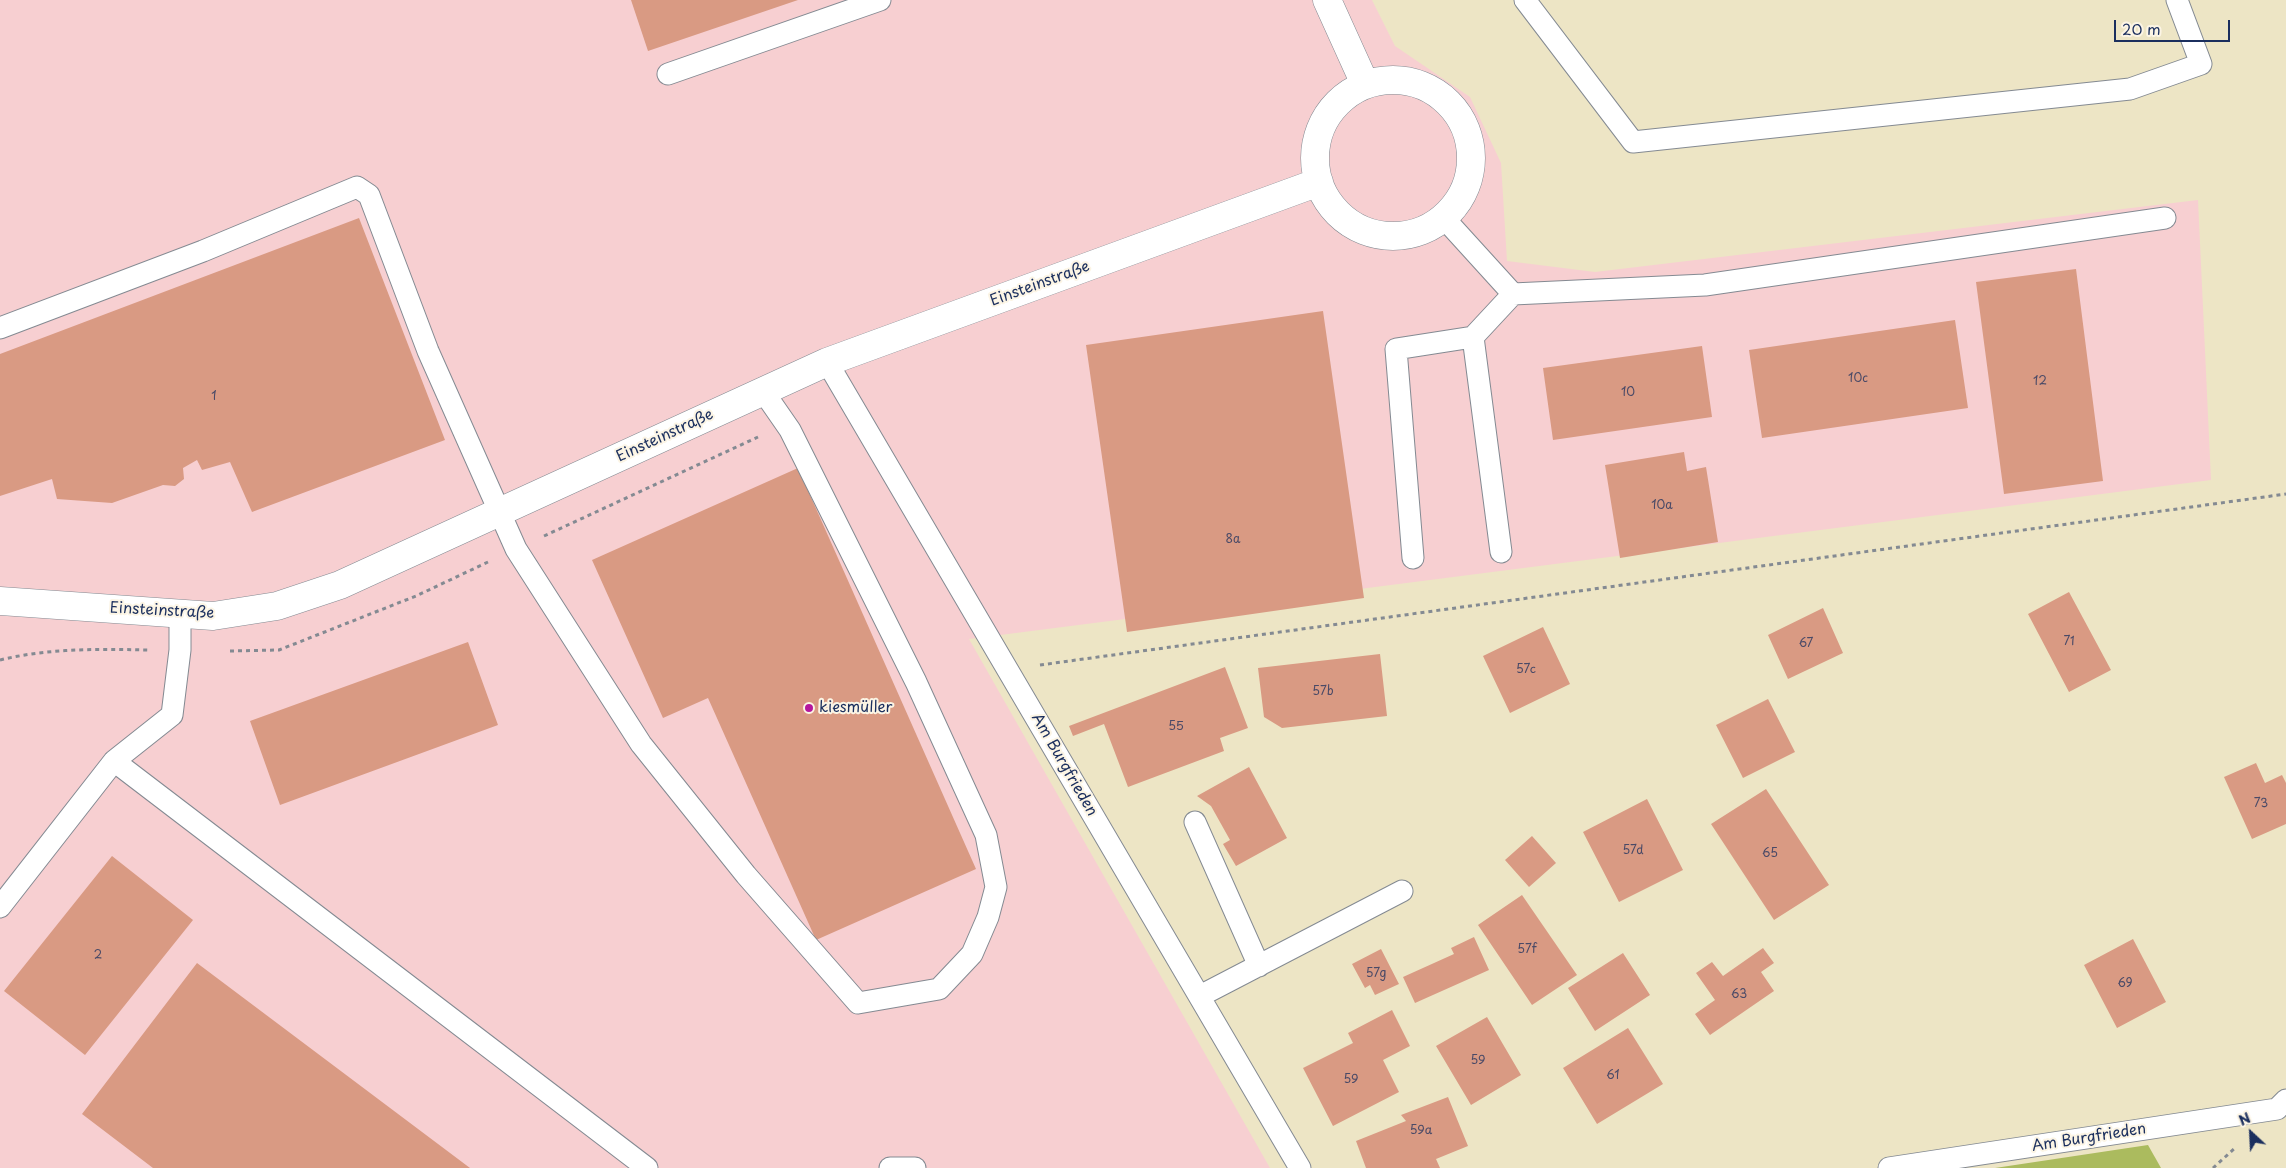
<!DOCTYPE html>
<html>
<head>
<meta charset="utf-8">
<style>
  body { margin:0 }
  #map { position:relative; width:2286px; height:1168px; overflow:hidden; background:#ede5c5; font-family:"Playpen Sans",sans-serif }
  canvas { display:block }
  .north { position:absolute; left:2226px; top:1108px; width:50px; height:50px; -webkit-text-stroke:4px #fcf5e5; paint-order:stroke; rotate:335deg; font-size:14px; font-weight:700; line-height:20px; text-align:center; color:#1b2f5e }
  .north::after { content:''; display:block; margin:auto; width:18px; height:22px; background:#1b2f5e; clip-path:polygon(50% 0,100% 100%,50% 72%,0 100%) }
  .scale { position:absolute; left:2114px; top:20px; width:116px; height:22px; box-sizing:border-box; border:2px solid #1b2f5e; border-top:0; padding-left:6px; font-size:15px; line-height:18px; white-space:nowrap; color:#1b2f5e; -webkit-text-stroke:4px #fcf5e5; paint-order:stroke }
</style>
</head>
<body>
<div id="map">
<canvas width="2286" height="1168"></canvas>
<div class="north">N</div>
<div class="scale">20 m</div>
</div>
<script>
const ctx = document.querySelector('canvas').getContext('2d');
ctx.lineJoin = 'round';
function fill(path, color) { ctx.fillStyle = color; ctx.fill(path, 'evenodd'); }
function strokePath(path, color, width, dash) { ctx.strokeStyle = color; ctx.lineWidth = width; ctx.lineCap = dash ? 'butt' : 'round'; ctx.setLineDash(dash || []); ctx.stroke(path); }
function write(font, color, halo, rows, align = 'center') {
  ctx.font = font + ' "Playpen Sans",sans-serif'; ctx.lineWidth = 4; ctx.setLineDash([]); ctx.textBaseline = 'middle'; ctx.strokeStyle = halo; ctx.fillStyle = color; for (const [text, x, y, turn = 0] of rows) {
    ctx.save(); ctx.translate(x, y); ctx.rotate((+turn || 0) * Math.PI / 180); ctx.textAlign = isNaN(turn) ? turn : align; if (halo) ctx.strokeText(text, 0, 0); ctx.fillText(text, 0, 0); ctx.restore();
  }
}
const built = new Path2D(`
  M0,0h1372l23,46 75,51 31,66 6,98 88,11 603,-72 13,280 -1242,159 301,529h-1270z`);
const green = new Path2D(`
  M2148,1145l13,23h-166z`);
const building = new Path2D(`
  M631,0h167l-150,51z
  M359,218l86,222 -193,72 -22,-50 -28,8 -5,-10 -14,8 1,11 -9,7 -12,-1 -51,18 -55,-4 -5,-20 -52,17v-142z
  M2076,269l27,212 -99,13 -28,-212z
  M1323,311l41,287 -237,34 -41,-287z
  M1955,320l13,88 -206,30 -13,-88z
  M1702,346l10,71 -159,23 -10,-72z
  M1684,452l3,19 19,-4 12,75 -98,16 -15,-93z
  M798,468l178,401 -160,71 -108,-242 -45,20 -71,-158z
  M2069,592l42,78 -42,22 -41,-78z
  M1823,608l20,45 -55,26 -20,-44z
  M1543,627l27,57 -60,29 -27,-57z
  M468,642l30,83 -218,80 -30,-84z
  M1380,654l7,62 -105,12 -18,-11 -6,-49z
  M1225,667l23,61 -28,10 4,13 -96,36 -24,-63 -31,12 -4,-10z
  M1768,699l27,53 -52,26 -27,-53z
  M2256,763l9,20 17,-8 4,8v41l-34,15 -28,-62z
  M1249,767l38,71 -51,28 -13,-22 7,-4 -19,-34 -14,-10z
  M1766,789l63,96 -55,35 -63,-96z
  M1647,799l36,71 -64,32 -36,-70z
  M1532,836l24,27 -27,24 -24,-27z
  M112,856l81,64 -108,135 -81,-64z
  M1522,895l55,80 -45,30 -54,-80z
  M1474,937l15,33 -74,33 -12,-26 51,-23 -3,-6z
  M2133,939l33,63 -49,26 -33,-63z
  M1763,948l11,15 -13,9 13,19 -64,44 -15,-21 20,-14 -19,-27 16,-11 11,14z
  M1381,949l18,35 -24,11 -5,-10 -5,3 -13,-24z
  M1623,953l27,42 -55,36 -27,-43z
  M197,963l273,205h-317l-71,-54z
  M1392,1010l18,36 -27,14 16,32 -66,34 -30,-58 50,-25 -5,-10z
  M1487,1017l34,58 -50,30 -35,-59z
  M1628,1028l35,56 -66,40 -34,-56z
  M1448,1097l20,49 -32,13 4,9h-74l-10,-27 50,-20 -5,-6z`);
const path = new Path2D(`
  M544,536l214,-99
  M230,651l49,-1 137,-54 72,-34
  M0,660c49,-12 98,-11 148,-10
  M1040,665l1246,-171
  M2213,1168l22,-20`);
const lane = new Path2D(`
  M1525,0l108,142 497,-53 71,-25 -24,-64
  M668,74l212,-74
  M1443,217l70,77 192,-9 460,-67
  M0,328l203,-77 154,-64 12,8 59,156 88,198 125,195 105,131 112,128 81,-14 33,-35 16,-37 8,-30 -10,-52 -70,-153 -126,-252 -27,-39
  M1473,337l28,215
  M827,362l473,806
  M1413,558l-17,-209 77,-12 40,-43
  M114,761l58,-46 8,-65v-37
  M1195,822l64,144
  M0,907l114,-146 533,407
  M1200,996l202,-105
  M890,1168h25
  M1889,1168l388,-59 9,-9`);
const street = new Path2D(`
  M1327,0l38,84
  M1315 158a78 78 0 1 1 156 0a78 78 0 1 1-156 0Z
  M0,601l213,15 64,-10 63,-21 487,-223 492,-180`);
const markers = [
  [809,708,5,"#b5179e"]
];
const numberNames = [
  ["10c",1858,379],
  ["12",2040,382],
  ["10",1628,393],
  ["1",214,397],
  ["10a",1662,506],
  ["8a",1233,540],
  ["71",2069,642],
  ["67",1806,644],
  ["57c",1526,670],
  ["57b",1323,692],
  ["55",1176,727],
  ["73",2261,804],
  ["57d",1633,851],
  ["65",1770,854],
  ["57f",1527,950],
  ["2",98,956],
  ["57g",1376,974],
  ["69",2125,984],
  ["63",1739,995],
  ["59",1478,1061],
  ["61",1613,1076],
  ["59",1351,1080],
  ["59a",1421,1131]
];
const streetNames = [
  ["Einsteinstraße",1040,284,-20],
  ["Einsteinstraße",665,436,-25],
  ["Einsteinstraße",162,611,3],
  ["Am Burgfrieden",1064,765,60],
  ["Am Burgfrieden",2089,1138,-9]
];
const poiNames = [
  ["kiesmüller",819,708]
];
fill(built, '#f7cfd1');
fill(green, '#abbb5e');
fill(building, '#d99a83');
strokePath(lane, '#848a92', 23);
strokePath(street, '#848a92', 29);
strokePath(path, '#848a92', 3, [4, 4]);
strokePath(lane, '#fff', 21);
strokePath(street, '#fff', 28);
for (const [x, y, r, color] of markers) { const dot = new Path2D(); dot.arc(x, y, r, 0, 2 * Math.PI); ctx.fillStyle = color; ctx.fill(dot); strokePath(dot, '#fcf5e5', 2); }
write('12px', '#4a4a67', null, numberNames);
write('15px', '#1b2f5e', '#fcf5e5', streetNames);
write('15px', '#1b2f5e', '#fcf5e5', poiNames, 'left');
</script>
</body>
</html>
